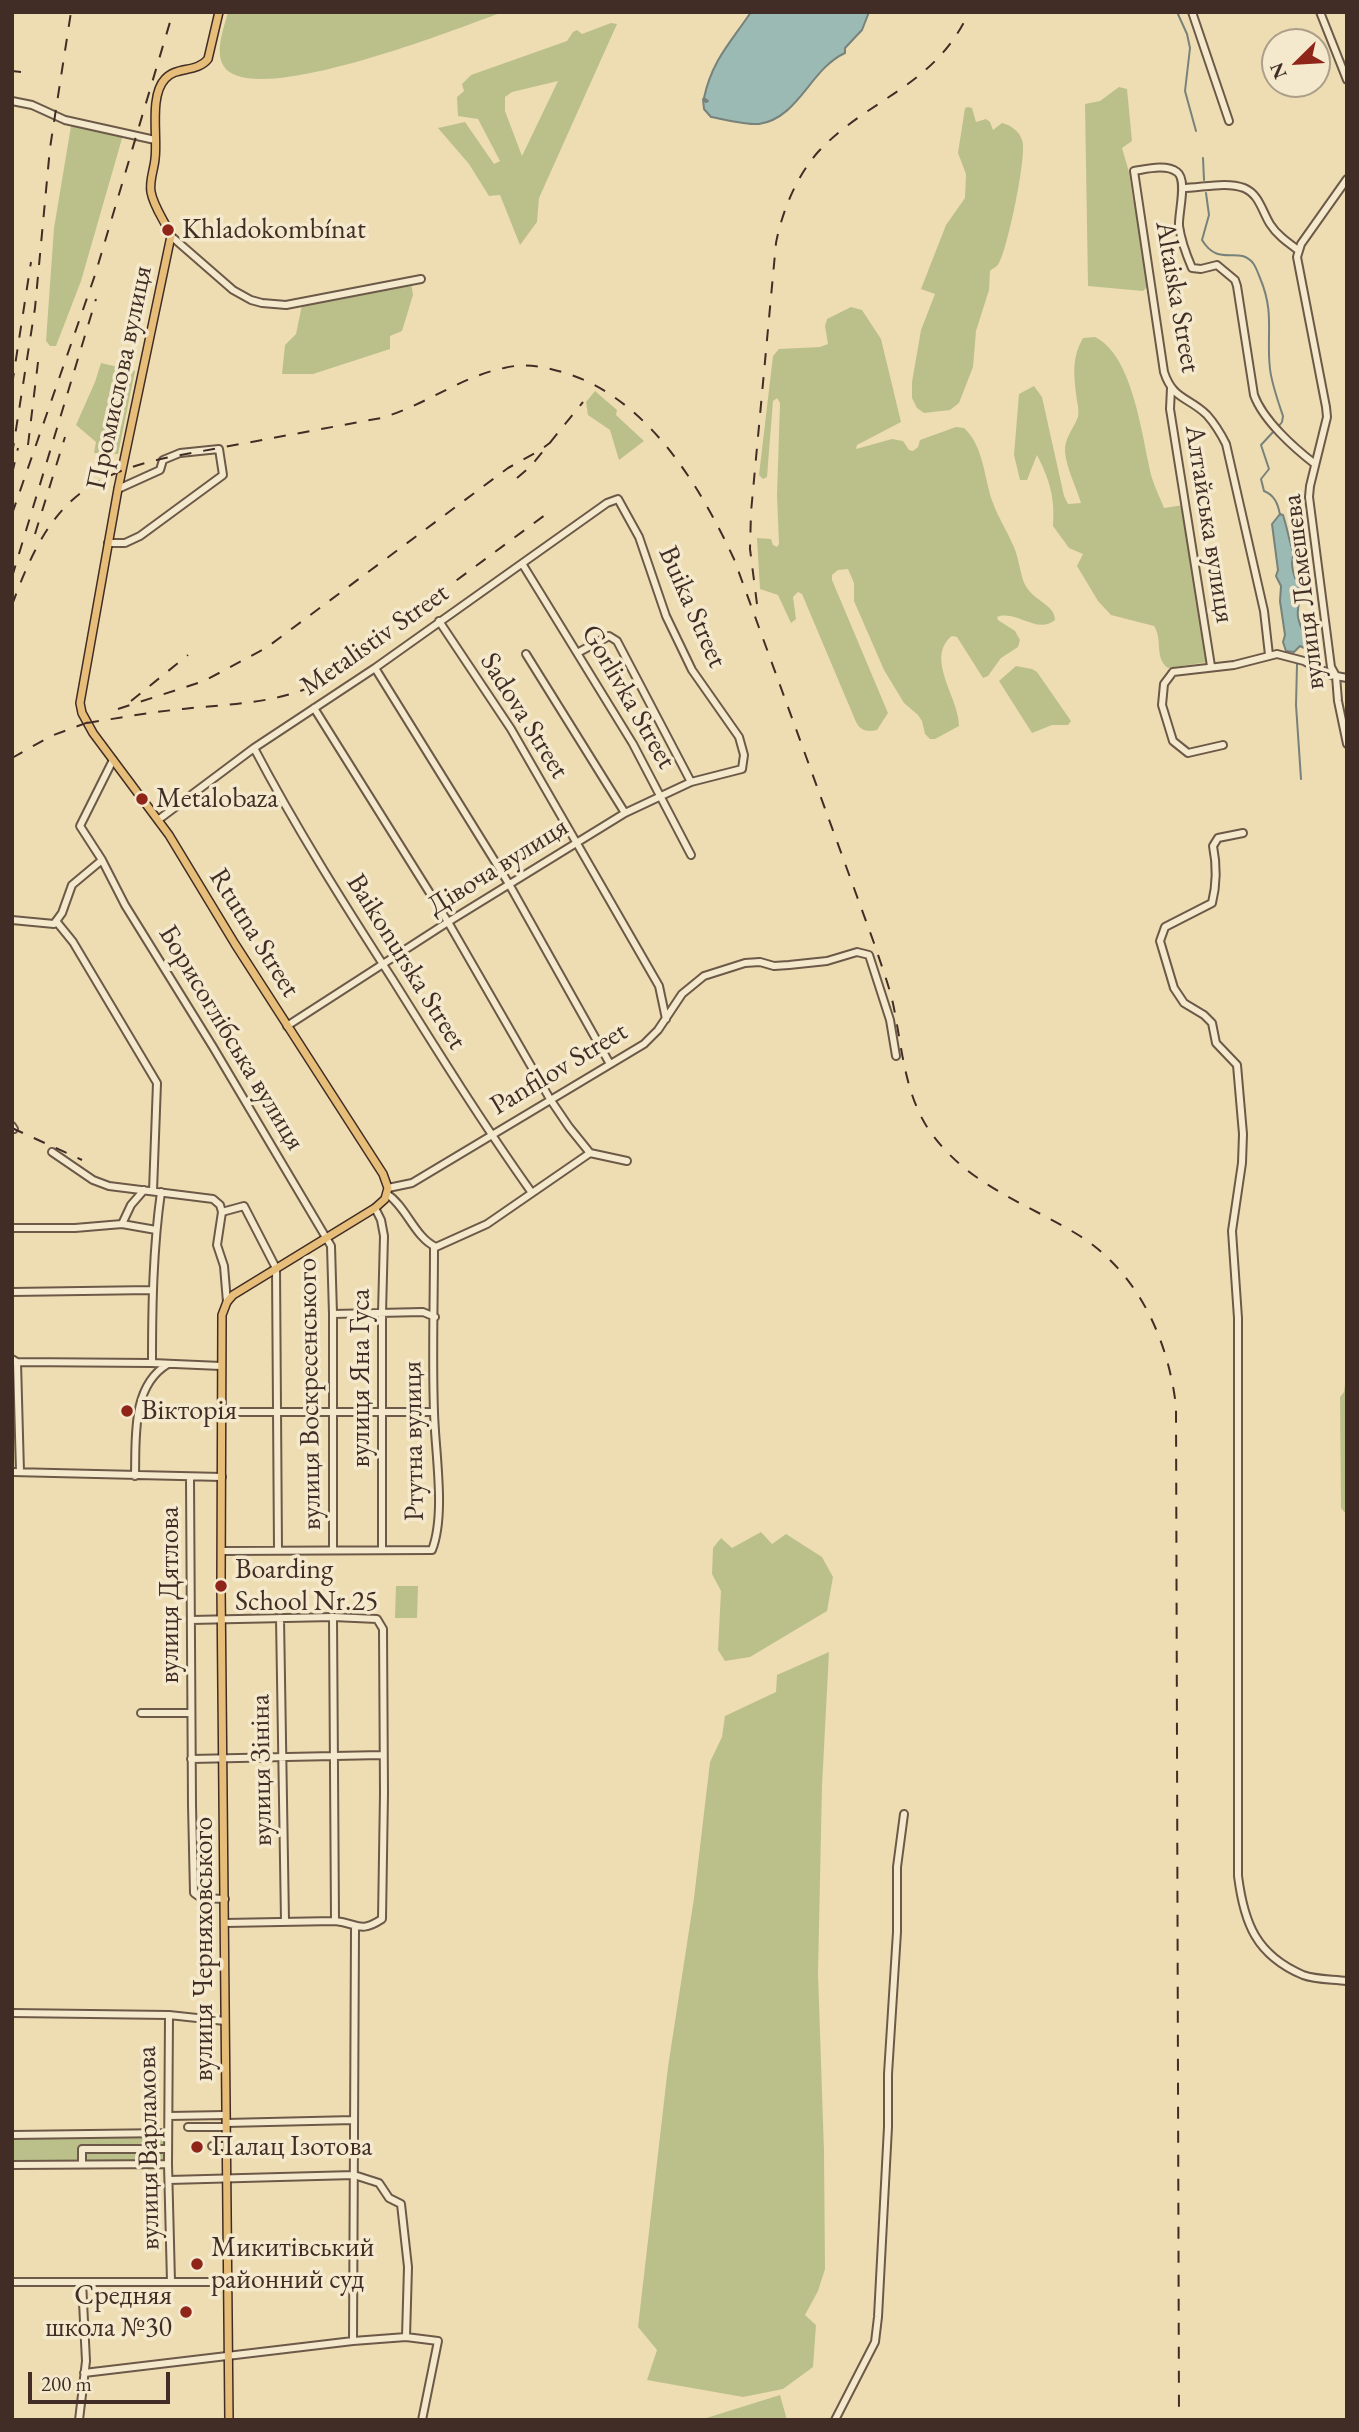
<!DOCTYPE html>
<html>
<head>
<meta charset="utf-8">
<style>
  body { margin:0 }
  #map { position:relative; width:1359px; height:2432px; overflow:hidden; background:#eeddb2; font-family:"EB Garamond",serif }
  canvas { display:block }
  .frame { position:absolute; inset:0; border:14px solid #412d25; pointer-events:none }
  .north { position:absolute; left:1261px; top:28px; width:70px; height:70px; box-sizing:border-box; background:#f4e9cd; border:2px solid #ac9e8a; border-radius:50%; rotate:246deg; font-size:19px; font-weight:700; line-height:28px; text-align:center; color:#412d25 }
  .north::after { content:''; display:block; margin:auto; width:24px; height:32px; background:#8f2418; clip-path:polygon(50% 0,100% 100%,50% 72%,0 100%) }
  .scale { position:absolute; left:28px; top:2372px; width:142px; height:32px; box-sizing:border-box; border:4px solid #412d25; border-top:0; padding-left:9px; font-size:21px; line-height:24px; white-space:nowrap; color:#412d25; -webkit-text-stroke:5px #f4e9cd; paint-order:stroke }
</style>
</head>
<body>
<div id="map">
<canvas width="1359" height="2432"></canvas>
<div class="frame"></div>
<div class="north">N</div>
<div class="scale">200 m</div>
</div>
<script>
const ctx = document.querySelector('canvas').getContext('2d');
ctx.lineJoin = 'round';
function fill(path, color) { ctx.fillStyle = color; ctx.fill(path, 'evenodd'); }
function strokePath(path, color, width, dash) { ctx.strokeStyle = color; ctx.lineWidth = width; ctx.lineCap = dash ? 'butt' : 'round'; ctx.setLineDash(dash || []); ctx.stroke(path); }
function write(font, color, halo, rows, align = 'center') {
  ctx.font = font + ' "EB Garamond",serif'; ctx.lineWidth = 7; ctx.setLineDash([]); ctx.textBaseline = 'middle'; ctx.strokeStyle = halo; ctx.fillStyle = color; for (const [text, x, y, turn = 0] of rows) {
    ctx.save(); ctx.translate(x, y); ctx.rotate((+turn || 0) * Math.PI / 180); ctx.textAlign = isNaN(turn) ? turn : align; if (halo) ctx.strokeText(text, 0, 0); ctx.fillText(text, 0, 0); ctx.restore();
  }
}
const green = new Path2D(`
  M228,12h275c-42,15 -254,100 -280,53 -8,-15 1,-37 5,-53z
  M611,23l6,1 -78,174 -2,24 -17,23 -20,-50 -11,1 -20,-32 -31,-36 27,-6 29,42 6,-3 -22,-42 -20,-3 -1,-19 7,-6 -2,-7 9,-9 96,-34 6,-9 4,-2 5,4zM558,81l-36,75 -17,-45v-14l7,-5z
  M1119,87l8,2 5,52 -10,7 7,24 4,28 7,13 8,73 -5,5 -55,-5 -3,-182 15,-3z
  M968,107l4,1 4,14 10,-3 4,3 3,8 9,-7c9,2 17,8 20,17 6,12 -15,111 -23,123 -2,4 -6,5 -9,8l-1,19 -13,41 -3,36 -14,36 -9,7 -26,3 -7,-5 -5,-10v-16l9,-52 14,-36 -14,-5 25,-64 19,-27 1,-24 -8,-21 7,-45z
  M71,126l52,9 -42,146 -25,65h-6l-4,-5 8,-113z
  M410,276l3,19 -11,36 -12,5v13l-77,25h-31l3,-29 11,-11 6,-29 -1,-4z
  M851,307l11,3 19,29 20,83 -44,23 -1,4 36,-10 11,2 6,9 4,1 5,-4 2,-7 36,-13 8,1c20,18 20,51 29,75 5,14 13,26 19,40 6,11 7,24 11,37 7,21 32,23 32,40 -19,15 -38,-11 -58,-3l1,3 17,11 5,9 -2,7 -17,11 -13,18 -5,2 -26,-41 -5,-1c-28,22 8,63 7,90l-24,13h-5l-5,-5 -3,-13 -4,-6 -14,-12 -20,-33 -30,-69v-18l-6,-14 -10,1 -6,5v5l56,133 -11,17c-10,2 -16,1 -21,-8l-54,-128 -4,-2 -5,5 3,22 -5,4 -13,-28 -18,-6 -3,-51 14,1 2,6 4,2 2,-3 -2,-49 3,-92 -3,-5 -4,3 -6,76 -4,2 -4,-4 14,-119 6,-7 41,-2 8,-3 -3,-18 2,-7z
  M1095,337c39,19 47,102 57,141 3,10 8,20 12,30l20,-3 24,157 -40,6c-14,-10 -5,-29 -14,-42l-43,-11 -13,-14 -21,-35 6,-12 -14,-6 -16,-22c2,-29 -3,-45 -16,-71l-10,25h-7l-6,-25 5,-61 15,-8 8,11 22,99 4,8 13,-1c-5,-17 -14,-33 -16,-51 -1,-14 9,-24 13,-35 1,-5 0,-12 -1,-16 -3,-24 -6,-42 6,-63z
  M101,363l34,8 -17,83 -24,-1 2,-11 -20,-17 19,-43z
  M595,391l22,19 -1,5 28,26 -25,19 -9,-30 -22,-15 -2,-13z
  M1016,666l16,3 5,3 34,49 -3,4h-16l-20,8 -33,-52z
  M1347,1369v146l-6,-7 -1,-111 4,-5z
  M761,1532l11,12 14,-10 36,23 11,20 -6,34 -77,46 -25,4 -7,-11 3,-59 -9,-17 1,-26 8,-10 11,10z
  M396,1586h22l-1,32h-22z
  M829,1652l-7,134 -4,187 6,178 1,118 -7,22 -13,24 11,10 -3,42 -30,22 -40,8 -96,-17 10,-30 -19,-23 30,-260 26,-169 16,-136 12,-25 3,-21 51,-24 1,-17z
  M12,2136h154v26h-154z
  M780,2395l7,25h-87z`);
const water = new Path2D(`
  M751,12h118l-7,18 -17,18v5c-35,16 -46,65 -86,71 -12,1 -36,-5 -48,-7l-7,-8 -1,-10 3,3 2,-1 -4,-3c8,-38 27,-56 47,-86z
  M1280,514l3,1c4,12 6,25 10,37 1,4 -1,7 -1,11 0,9 6,25 11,30 -4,5 -7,21 -4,28 3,13 8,10 7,28l-6,-3 -6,6 -8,-1 -3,-9 2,-7 -5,-34 1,-15 -5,-10 2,-6 -6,-46z`);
const stream = new Path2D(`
  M1177,12l10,22 3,14 -5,43 11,40
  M1203,158l1,22
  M1206,193l3,22 -7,25c17,28 36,5 51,23 3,4 5,10 7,15 15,35 6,57 10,91 2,16 8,32 13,47l-1,6 -4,5
  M1274,431l-13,14 8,24 -8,10 3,12c10,4 14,12 16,24
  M1297,664l-1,41 5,74`);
const minor = new Path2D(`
  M1192,12l37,109
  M1320,12l27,68
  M12,101l20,4 33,15 90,20
  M1347,179l-46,65 -4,13 29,150 1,10 -17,69 -1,11 22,170 5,9 2,25 9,43
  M1182,188c19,0 44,-7 62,0 15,6 18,23 26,36 7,11 17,18 28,26
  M171,236l62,54 18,10 11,3 24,2 135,-26
  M1171,388l-1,21 41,257
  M108,543h17l15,-7 83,-61 -4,-26 -39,4 -17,7 -3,10 -42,19
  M523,565l110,179 58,111
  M439,621l72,108 148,257 7,33
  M579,652l30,-16 8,5 74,141
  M526,654l99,159
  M1269,655l-5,-44 -38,-167c-5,-10 -11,-20 -19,-29 -18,-18 -34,-15 -43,-43l-30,-201c13,-2 32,-7 43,1 11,8 1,41 2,54 2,15 7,28 13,42l9,1 16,-4 18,15 2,6 17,109c9,25 40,53 61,69
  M375,668l134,216 101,180
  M314,708l134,214 102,177 19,28 21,26
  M1223,745l-35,8 -15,-12 -11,-36 2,-21 9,-12 61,-7 43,-11 27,7 27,14 16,3
  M254,748c42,80 90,156 139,232 45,72 90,144 139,213
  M113,760l-33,66 22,34 23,45 88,142 118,199 2,68v236
  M158,820l96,-72 121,-80 232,-165 11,-4 21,38 27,79 26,54 47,67 5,18 -2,14 -51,13 -66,31 -177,109 -161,104
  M1243,833l-25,5 -5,8c4,20 4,37 -1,57l-47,24 -5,14 14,47 10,15 20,12 8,8 4,20 21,22 6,69 -1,29 -10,68 6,87v558c6,47 18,79 65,99 13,5 30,4 44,6
  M12,920l42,4 8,-11 10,-28 30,-25
  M56,921l17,21 84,141 -4,108
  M12,1126l2,3
  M52,1152l41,28 16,6 104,13 7,6 2,7 -5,33 7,21 3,36
  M590,1153l37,8
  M388,1188l24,-5 232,-139 14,-14 24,-36 22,-18 41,-13 15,-1 14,4 15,-1 38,-4 30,-9 12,3 21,65 6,36
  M387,1194c19,12 28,44 49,53l51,-23 103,-71
  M375,1208l6,12 3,16 -2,77v237
  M222,1212l22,-6 32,62 2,282
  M122,1224l9,-19 13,-15
  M12,1228h63l47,-4 34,6
  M12,1292l140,-2
  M333,1314l90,-2 12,5
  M12,1359l5,3 3,110
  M17,1362l135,1 69,3
  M152,1363c0,-58 1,-114 9,-171
  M222,1412h212
  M12,1472l210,5
  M135,1476c1,-38 -4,-90 33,-112
  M190,1478l2,327 2,88 7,5 24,1
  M222,1551l210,-1c14,-36 3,-98 2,-138 -2,-55 0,-110 0,-165
  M333,1617l2,304
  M280,1618l5,303
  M191,1620l142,-3 44,2 6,10 1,164 -2,126c-23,15 -24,4 -47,2l-110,2
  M141,1713h50
  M191,1759l191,-4
  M12,2013l157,2 56,6
  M169,2015l-1,149 3,118
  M169,2116l56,-1
  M226,2123l128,-3
  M188,2127h38
  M12,2135l156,-2
  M212,2146h14
  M82,2164v-15h86
  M12,2165l156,-1
  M169,2180l185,-5 25,8 10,15 12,6 7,63 -2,70
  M12,2282h215
  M353,2341l2,-413
  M84,2373l269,-32 53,-4 32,4 -16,79
  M79,2420l7,-59 -4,-79
  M835,2420l40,-78 3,-25 10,-190v-53l9,-142v-65l7,-53`);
const major = new Path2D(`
  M219,12l-11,47c-11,14 -32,7 -43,20 -16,17 -7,59 -10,80 -1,11 -6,22 -4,33 3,16 14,29 20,44l-53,253 -38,214 2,10 11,20 76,102 66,109 148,230 5,14 -3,11 -10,9 -142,87 -6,7 -5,13 -1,271 8,834`);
const rail = new Path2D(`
  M12,71l9,1
  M12,385l19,-123
  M28,445l10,-83
  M12,455l23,-147 15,-160 21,-136
  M12,474l6,-26
  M517,478l14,-12 52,-64
  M12,514l83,-239 78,-263
  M35,534l30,-97
  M12,577l84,-278
  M757,604l-7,-55 1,-37 25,-269c6,-31 20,-66 42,-91 50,-54 117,-65 151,-140
  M12,605c33,-90 62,-128 158,-148l211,-39c43,-12 79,-41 123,-50 20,-5 38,-2 58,4 84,24 137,112 172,187l140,384c6,18 13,37 18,56 10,44 11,92 37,131 39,56 96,72 151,106 58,37 88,103 96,170l3,1014
  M131,701l57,-46
  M118,709l86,-28 62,-33 242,-180 31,-17 12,-9
  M87,723c32,-5 64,-11 96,-14 44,-5 91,-5 132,-24l234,-173
  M12,758l39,-22 43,-16
  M12,1128l70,32`);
const markers = [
  [168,230,7,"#8f2418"],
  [142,799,7,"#8f2418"],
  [127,1411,7,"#8f2418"],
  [221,1586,7,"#8f2418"],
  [197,2147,7,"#8f2418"],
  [197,2264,7,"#8f2418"],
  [186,2312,7,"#8f2418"]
];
const poiNames = [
  ["Khladokombínat",182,230],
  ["Metalobaza",156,799],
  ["Вікторія",141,1411],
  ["Boarding",235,1570],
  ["School Nr.25",235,1602],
  ["Палац Ізотова",211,2147],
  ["Микитівський",211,2248],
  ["районний суд",211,2280],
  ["Средняя",172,2296,"right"],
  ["школа №30",172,2328,"right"]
];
const streetNames = [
  ["Altaiska Street",1177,297,80],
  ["Промислова вулиця",120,378,-78],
  ["Алтайська вулиця",1209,524,81],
  ["вулиця Лемешєва",1304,592,-97],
  ["Buika Street",692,607,66],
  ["Metalistiv Street",375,640,-35],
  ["Gorlivka Street",628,697,60],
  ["Sadova Street",524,716,58],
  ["Дівоча вулиця",498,867,-32],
  ["Rtutna Street",254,933,58],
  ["Baikonurska Street",406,962,58],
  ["Борисоглібська вулиця",231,1038,59],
  ["Panfilov Street",559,1069,-31],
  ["вулиця Яна Гуса",361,1378,-90],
  ["вулиця Воскресенського",310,1394,-91],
  ["Ртутна вулиця",414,1441,-91],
  ["вулиця Дятлова",170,1595,-90],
  ["вулиця Зініна",262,1770,-91],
  ["вулиця Черняховського",204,1949,-90],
  ["вулиця Варламова",149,2148,-91]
];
fill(green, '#bbc08a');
fill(water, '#9bbab4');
strokePath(water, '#77827b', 2);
strokePath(stream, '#77827b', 2);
strokePath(minor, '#6c5948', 10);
strokePath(major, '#412d25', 10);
strokePath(minor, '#f4e9cd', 6);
strokePath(major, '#e7be79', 7);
strokePath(rail, '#412d25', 2, [12, 12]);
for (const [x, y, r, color] of markers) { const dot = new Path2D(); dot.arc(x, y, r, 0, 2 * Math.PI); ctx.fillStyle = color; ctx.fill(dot); strokePath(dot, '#f4e9cd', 2.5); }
write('28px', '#412d25', '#f4e9cd', poiNames, 'left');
write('28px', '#412d25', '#f4e9cd', streetNames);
</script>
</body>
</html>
